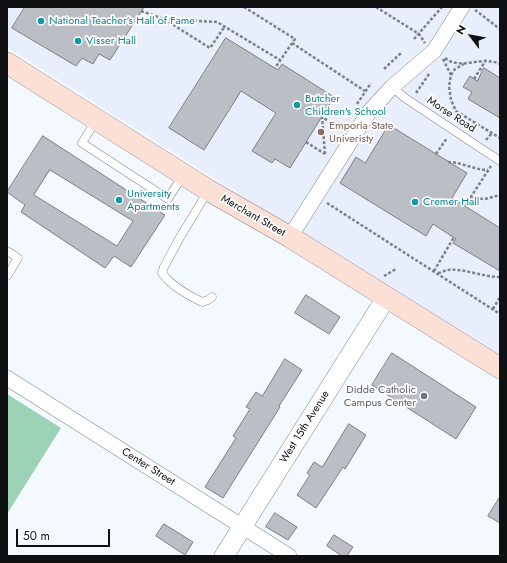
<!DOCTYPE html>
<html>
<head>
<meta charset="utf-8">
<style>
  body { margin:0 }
  #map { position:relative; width:507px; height:563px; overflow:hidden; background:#f4f8ff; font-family:Jost,sans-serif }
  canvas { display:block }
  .frame { position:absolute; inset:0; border:8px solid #0f1012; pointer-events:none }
  .north { position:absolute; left:451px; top:16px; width:40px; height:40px; -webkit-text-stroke:3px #fff; paint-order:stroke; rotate:302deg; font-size:11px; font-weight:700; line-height:16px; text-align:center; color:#0f1012 }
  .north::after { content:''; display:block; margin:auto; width:14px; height:18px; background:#0f1012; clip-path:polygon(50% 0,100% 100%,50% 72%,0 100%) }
  .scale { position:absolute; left:16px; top:529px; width:94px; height:18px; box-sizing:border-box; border:2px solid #0f1012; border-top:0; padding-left:5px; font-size:12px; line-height:14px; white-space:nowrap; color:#0f1012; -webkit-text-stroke:3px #fff; paint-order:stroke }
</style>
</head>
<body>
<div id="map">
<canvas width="507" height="563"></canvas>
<div class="frame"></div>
<div class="north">N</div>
<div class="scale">50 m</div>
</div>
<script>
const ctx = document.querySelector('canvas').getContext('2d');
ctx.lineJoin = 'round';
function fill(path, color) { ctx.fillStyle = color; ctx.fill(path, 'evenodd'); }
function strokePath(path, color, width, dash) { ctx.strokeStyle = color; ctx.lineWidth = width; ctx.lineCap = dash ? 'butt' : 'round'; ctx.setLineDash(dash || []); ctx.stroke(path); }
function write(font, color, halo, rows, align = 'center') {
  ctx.font = font + ' Jost,sans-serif'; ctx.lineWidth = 3.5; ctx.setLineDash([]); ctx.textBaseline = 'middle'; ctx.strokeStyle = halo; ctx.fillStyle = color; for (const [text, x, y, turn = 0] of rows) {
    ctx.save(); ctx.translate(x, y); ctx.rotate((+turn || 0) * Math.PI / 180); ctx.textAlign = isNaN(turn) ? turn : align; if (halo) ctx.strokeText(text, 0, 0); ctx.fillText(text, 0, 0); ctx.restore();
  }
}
const built = new Path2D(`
  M7,7h493v349l-223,-138 -270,-171z`);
const green = new Path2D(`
  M7,394l54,34 -54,86z`);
const building = new Path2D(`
  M25,7h119l-34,53 -11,-6 -6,10 -11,-6 -6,8 -64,-38z
  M226,38l52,32 4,-6 52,33 -44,71 -15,-9 -3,4 -20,-12 24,-38 -35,-22 -37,59 -35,-22z
  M484,68l16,10v40l-32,-19 4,-7 -9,-5 7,-11 7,5z
  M389,125l78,48 -15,25 48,30v43l-47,-28 3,-4 -23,-15 -7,12 -86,-53 16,-26 9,6z
  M43,136l122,79 -34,52 -17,-11 -9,12 -84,-56 4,-7 -18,-13zM50,170l83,51 -16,25 -83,-51z
  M306,295l34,22 -11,17 -34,-21z
  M392,353l84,54 -20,32 -84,-54z
  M285,359l17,11 -23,36 1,1 -57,91 -18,-11 31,-49 -3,-2 17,-27 -4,-2 10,-15 6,4z
  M349,424l17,11 -21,34 -2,-2 -27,41 -19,-13 13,-20 -3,-2 7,-11 8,5z
  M500,497v26l-12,-7z
  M275,513l22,14 -9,13 -22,-13z
  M164,524l29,18 -8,13 -29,-19z
  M334,535l19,12 -6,9h-5l-15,-10z`);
const path = new Path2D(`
  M244,7l51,32 -20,29
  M376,7l43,27 6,9
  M475,10l25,19
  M141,11l23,8 46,29 15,-22
  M164,19l53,3 63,38
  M414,39l28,-32
  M292,43l73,48
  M445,58c16,13 36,-3 55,6
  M443,59l8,16 -2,11 2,14 5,11 44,27
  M384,69l17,-16
  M451,75l4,-6 9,-5
  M474,79l12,-19
  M416,93l13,-19
  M357,104l14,-21
  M486,140l6,-7
  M306,142l19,12
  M325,154l-3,-37 19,12
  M436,154l11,-16
  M448,162c14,0 26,8 40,8
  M470,198l15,1 15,-4
  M327,203l173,111
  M465,206l26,-40
  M434,271l20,-34
  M438,273c3,0 6,-2 9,-3 17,-2 35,7 53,7
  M384,276l12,-7
  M493,309l7,-12`);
const service = new Path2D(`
  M392,87l13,11 95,63
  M96,120l-14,23 86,56 15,-24
  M208,191l-29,48 -15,28 -2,6c9,13 26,22 40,29l6,-2 4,-3
  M7,251l11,7 -11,18`);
const minor = new Path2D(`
  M290,237l79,-125 23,-25 42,-36 28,-44
  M7,378l282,178`);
const tertiary = new Path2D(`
  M224,556l162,-258`);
const secondary = new Path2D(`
  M7,63l201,127 82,47 210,131`);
const markers = [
  [41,21,4,"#0f9aa8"],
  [78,41,4,"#0f9aa8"],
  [297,105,4,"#0f9aa8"],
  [321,132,4,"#8d6e63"],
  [119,200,4,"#0f9aa8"],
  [415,202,4,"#0f9aa8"],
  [424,396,4,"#6b7280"]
];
const cultureNames = [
  ["National Teacher’s Hall of Fame",49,21],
  ["Visser Hall",86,41],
  ["Butcher",305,99],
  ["Children's School",305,112],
  ["University",127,194],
  ["Apartments",127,207],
  ["Cremer Hall",423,202]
];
const streetNames = [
  ["Morse Road",451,115,33],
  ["Merchant Street",253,216,30],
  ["West 15th Avenue",305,427,-58],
  ["Center Street",148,467,32]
];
const educationNames = [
  ["Emporia State",329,126],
  ["Univeristy",329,139]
];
const worshipNames = [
  ["Didde Catholic",416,390],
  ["Campus Center",416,403]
];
fill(built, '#e8eefc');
fill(green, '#9cd3b7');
fill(building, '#bbbec4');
strokePath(building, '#7b7e84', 1);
strokePath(service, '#85888e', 9);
strokePath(minor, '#85888e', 16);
strokePath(tertiary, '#85888e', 20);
strokePath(secondary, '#85888e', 22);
strokePath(path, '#7e8185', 2.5, [3, 2]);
strokePath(service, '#fff', 8);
strokePath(minor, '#fff', 15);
strokePath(tertiary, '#fff', 19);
strokePath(secondary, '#fce0d6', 21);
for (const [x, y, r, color] of markers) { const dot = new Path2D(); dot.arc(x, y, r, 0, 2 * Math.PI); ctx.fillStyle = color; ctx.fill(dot); strokePath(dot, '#fff', 1.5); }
write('11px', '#0d838f', '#fff', cultureNames, 'left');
write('11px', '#0f1012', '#fff', streetNames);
write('11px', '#785e54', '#fff', educationNames, 'left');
write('11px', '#5b616d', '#fff', worshipNames, 'right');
</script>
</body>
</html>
